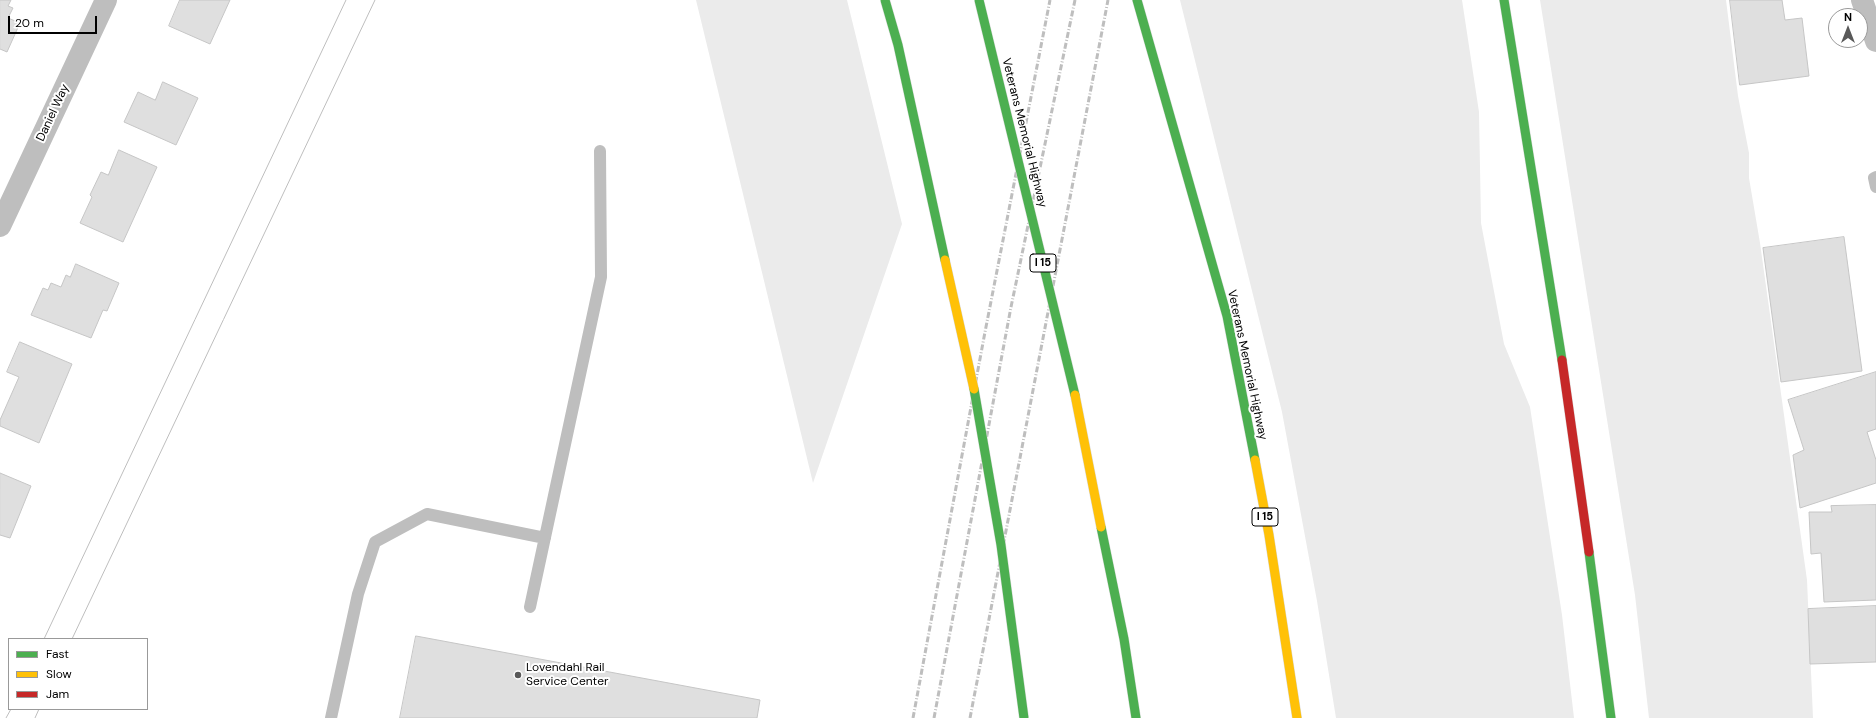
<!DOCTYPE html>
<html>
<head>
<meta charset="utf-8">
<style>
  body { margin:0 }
  #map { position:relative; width:1876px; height:718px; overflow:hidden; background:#fff; font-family:"DM Sans",sans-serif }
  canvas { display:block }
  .legend { position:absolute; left:8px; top:638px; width:140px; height:72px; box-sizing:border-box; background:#fff; border:1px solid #999; margin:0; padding:5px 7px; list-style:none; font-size:12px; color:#000 }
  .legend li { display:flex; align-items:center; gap:8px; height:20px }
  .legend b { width:20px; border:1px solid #999 }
  .north { position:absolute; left:1828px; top:8px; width:40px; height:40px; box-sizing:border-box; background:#fff; border:1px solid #999; border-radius:50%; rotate:0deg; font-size:11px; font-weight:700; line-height:16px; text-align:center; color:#000 }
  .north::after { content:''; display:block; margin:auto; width:14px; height:18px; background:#595959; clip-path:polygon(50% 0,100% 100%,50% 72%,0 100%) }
  .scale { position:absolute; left:8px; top:16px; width:89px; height:18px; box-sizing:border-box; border:2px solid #000; border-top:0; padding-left:5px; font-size:12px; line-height:14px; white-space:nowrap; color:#000; -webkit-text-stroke:3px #fff; paint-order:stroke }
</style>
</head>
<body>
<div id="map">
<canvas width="1876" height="718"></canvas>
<ul class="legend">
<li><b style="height:5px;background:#4caf50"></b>Fast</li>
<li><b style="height:5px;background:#ffc107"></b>Slow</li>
<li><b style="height:5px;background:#c62828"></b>Jam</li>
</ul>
<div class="north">N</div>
<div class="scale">20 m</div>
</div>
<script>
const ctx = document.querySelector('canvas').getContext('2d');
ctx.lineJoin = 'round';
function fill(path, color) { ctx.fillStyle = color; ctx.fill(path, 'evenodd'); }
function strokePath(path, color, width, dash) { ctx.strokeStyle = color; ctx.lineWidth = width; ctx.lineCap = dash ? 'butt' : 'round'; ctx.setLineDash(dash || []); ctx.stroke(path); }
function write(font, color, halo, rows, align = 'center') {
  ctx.font = font + ' "DM Sans",sans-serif'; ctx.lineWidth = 4; ctx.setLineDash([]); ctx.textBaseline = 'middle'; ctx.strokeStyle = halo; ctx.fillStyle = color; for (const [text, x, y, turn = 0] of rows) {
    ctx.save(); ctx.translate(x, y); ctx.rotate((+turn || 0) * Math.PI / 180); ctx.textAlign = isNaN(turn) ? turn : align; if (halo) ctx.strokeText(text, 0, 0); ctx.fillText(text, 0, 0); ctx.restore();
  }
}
const green = new Path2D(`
  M696,0h151l55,224 -89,259z
  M1180,0h282l17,112 2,111 23,121 26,63 32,208 12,103h-238l-19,-117 -35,-189z
  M1540,0h186l12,96 11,57v25l11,65 47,337 6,138h-164l-14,-123z`);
const building = new Path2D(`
  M0,0h11l-3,6 5,2 -5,10 12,5 -13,29 -7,-3z
  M180,0h50l-20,44 -41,-18z
  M1730,0h52l3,20 17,-2 7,58 -69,9z
  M163,82l35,16 -22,47 -52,-23 14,-30 17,8z
  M119,150l38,17 -34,75 -43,-19 12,-26 -2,-2 11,-23 7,3z
  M1844,237l18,134 -81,11 -18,-134z
  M76,264l43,19 -12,28 -4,-1 -12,28 -60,-23 12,-27 5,2 3,-7 10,4 5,-12 4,2z
  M20,342l52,22 -33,79 -39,-17v-6l19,-43 -12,-5z
  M1876,372v57l-9,3 9,28v23l-76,25 -7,-53 11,-5 -16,-50z
  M0,473l31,13 -21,52 -10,-3z
  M1876,505v95l-52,2 -3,-49 -10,1 -2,-42h23l-1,-6z
  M1876,606v56l-66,2 -2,-55z
  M416,636l344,64 -3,18h-357z`);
const lane = new Path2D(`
  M1876,177l-2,1 2,9
  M530,607l71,-330 -1,-126
  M331,718l27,-124 17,-52 52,-28 118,24`);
const street = new Path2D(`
  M1862,0l14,41
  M0,226l106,-226`);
const fast = new Path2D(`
  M1137,0l90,316 28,144
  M1504,0l58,360
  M1101,527l23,112 12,79
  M1589,552l22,166`);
const slow = new Path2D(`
  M1255,460l14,75 28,183`);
const jam = new Path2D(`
  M1562,360l27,192`);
const tram = new Path2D(`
  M44,639l302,-639
  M72,639l303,-639
  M6,718l5,-9
  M35,718l4,-9`);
const rail = new Path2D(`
  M913,718l72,-386 65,-332
  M934,718l77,-411 64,-307
  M970,718l138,-718`);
const fastBridge = new Path2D(`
  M885,0l13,45 47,215
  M979,0l96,395
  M974,389l27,156 23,173`);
const slowBridge = new Path2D(`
  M945,260l29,129
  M1075,395l26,132`);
const markers = [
  [518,675,4,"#595959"]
];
const shields = [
  [1043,263,26],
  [1265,517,26]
];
const shieldNames = [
  ["I 15",1043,263],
  ["I 15",1265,517]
];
const streetNames = [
  ["Daniel Way",53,113,-65],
  ["Veterans Memorial Highway",1024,133,76],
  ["Veterans Memorial Highway",1247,365,78]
];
const poiNames = [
  ["Lovendahl Rail",526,668],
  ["Service Center",526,682]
];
fill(green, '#ebebeb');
fill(building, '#dfdfdf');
strokePath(building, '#c6c6c6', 1);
strokePath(fast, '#dbdbdb', 10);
strokePath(slow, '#dbdbdb', 10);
strokePath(jam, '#dbdbdb', 10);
strokePath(lane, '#bebebe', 12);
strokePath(street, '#bebebe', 22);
strokePath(fast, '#4caf50', 9);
strokePath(slow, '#ffc107', 9);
strokePath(jam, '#c62828', 9);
strokePath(tram, '#bebebe', 1);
strokePath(rail, '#bebebe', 3, [6, 2, 1, 2]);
strokePath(fastBridge, '#dbdbdb', 10, []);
strokePath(slowBridge, '#dbdbdb', 10, []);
strokePath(fastBridge, '#4caf50', 9);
strokePath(slowBridge, '#ffc107', 9);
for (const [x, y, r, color] of markers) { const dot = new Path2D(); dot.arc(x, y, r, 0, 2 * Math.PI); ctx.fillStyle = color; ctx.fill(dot); strokePath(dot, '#fff', 1.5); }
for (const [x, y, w] of shields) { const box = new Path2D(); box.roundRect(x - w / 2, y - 9, w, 18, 3); ctx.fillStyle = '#fff'; ctx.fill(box); strokePath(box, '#000', 1); }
write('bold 11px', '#000', null, shieldNames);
write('12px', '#000', '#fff', streetNames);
write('12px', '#000', '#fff', poiNames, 'left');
</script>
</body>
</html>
